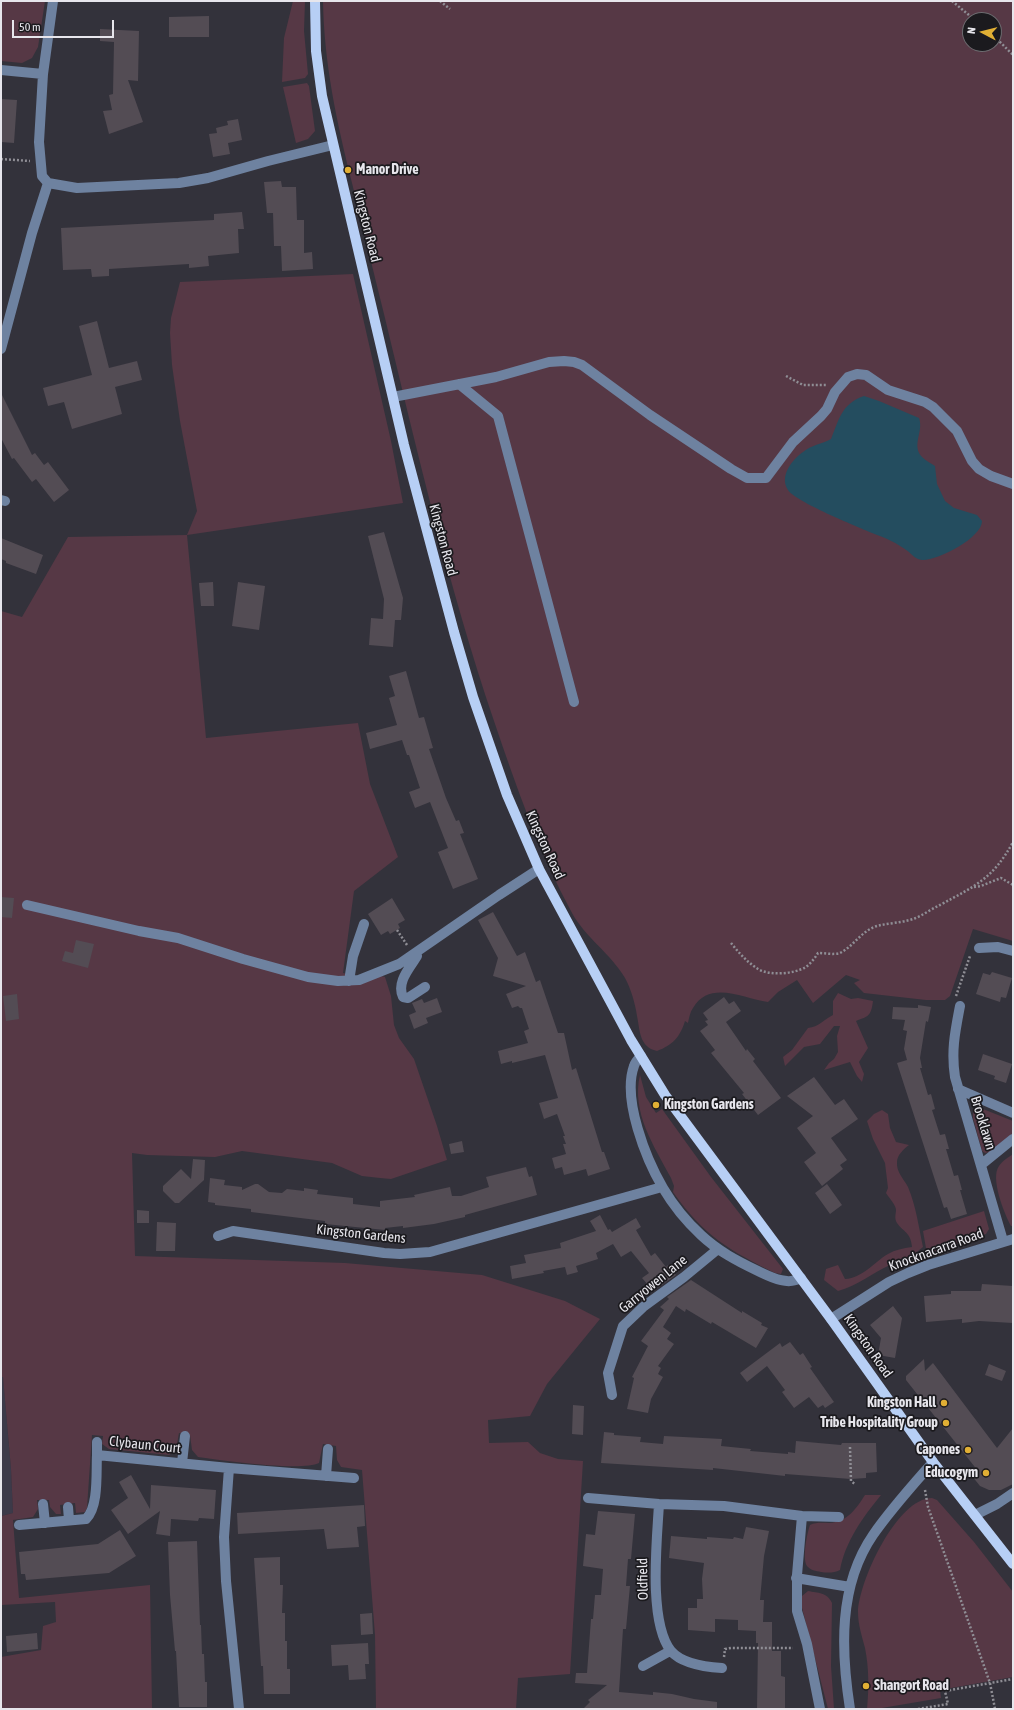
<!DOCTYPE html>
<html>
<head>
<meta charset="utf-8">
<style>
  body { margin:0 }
  #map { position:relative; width:1014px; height:1710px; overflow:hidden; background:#33323b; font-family:"Asap Condensed",sans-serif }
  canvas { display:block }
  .frame { position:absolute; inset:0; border:2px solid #e7e6ec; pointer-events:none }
  .north { position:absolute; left:962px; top:12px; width:40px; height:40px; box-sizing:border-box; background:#1b1a1e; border:1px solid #6d6c70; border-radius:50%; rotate:277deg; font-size:11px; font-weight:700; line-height:16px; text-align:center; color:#e7e6ec }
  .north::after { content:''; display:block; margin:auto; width:14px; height:18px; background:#e1af34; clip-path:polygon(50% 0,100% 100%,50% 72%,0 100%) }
  .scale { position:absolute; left:12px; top:20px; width:102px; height:18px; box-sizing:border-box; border:2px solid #e7e6ec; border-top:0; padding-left:5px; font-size:12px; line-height:14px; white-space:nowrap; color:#e7e6ec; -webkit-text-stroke:3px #1b1a1e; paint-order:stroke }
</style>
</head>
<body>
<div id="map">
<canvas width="1014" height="1710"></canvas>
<div class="frame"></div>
<div class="north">N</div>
<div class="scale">50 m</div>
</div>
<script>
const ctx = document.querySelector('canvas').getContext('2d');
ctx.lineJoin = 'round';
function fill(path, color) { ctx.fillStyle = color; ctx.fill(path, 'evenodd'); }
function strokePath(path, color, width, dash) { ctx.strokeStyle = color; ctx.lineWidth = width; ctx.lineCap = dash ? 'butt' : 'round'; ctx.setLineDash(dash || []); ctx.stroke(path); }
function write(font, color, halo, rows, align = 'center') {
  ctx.font = font + ' "Asap Condensed",sans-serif'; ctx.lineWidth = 3.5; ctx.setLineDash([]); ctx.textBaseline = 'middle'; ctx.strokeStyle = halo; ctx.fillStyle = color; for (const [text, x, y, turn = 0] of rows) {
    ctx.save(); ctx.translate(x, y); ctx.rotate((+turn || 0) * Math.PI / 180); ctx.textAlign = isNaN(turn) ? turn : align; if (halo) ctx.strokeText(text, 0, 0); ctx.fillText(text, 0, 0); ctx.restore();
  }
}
const built = new Path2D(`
  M3,1376l8,93 2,44 -12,3v-139z`);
const green = new Path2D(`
  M1,1h44l-7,46 -6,11 -10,5 -21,-2z
  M293,1h12l-1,30 4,43 -3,4 -23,4 2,-44z
  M323,1h690v940l-40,-12 -23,67 -5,4h-19l-62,-7 -10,-10 6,-3 -14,-5 -33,28 -16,-23 -19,12 -10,10c-24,-3 -58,-23 -75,6 -3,4 -4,10 -5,15l-3,-2c-5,16 -12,24 -28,30 -18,-4 -17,-21 -20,-35 -2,-13 -6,-27 -12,-38 -14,-24 -40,-41 -53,-65 -33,-61 -56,-127 -78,-192 -45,-133 -77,-270 -110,-407 -11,-43 -21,-87 -32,-131 -15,-60 -28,-119 -29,-182zM970,20h24v24h-24z
  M307,83l2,3 6,45 -7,8 -12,4 -13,-56z
  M353,274l38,167 12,62 -216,32 19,203 152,-15 12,61 28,73 -44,34 -11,82 16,4 15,-3 11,3 6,19 3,29 5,13 15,21 23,67 10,34 -56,19 -11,-1 -18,-2 -30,-13 -90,-12 -27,6 -68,-2 -15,-2 3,103 210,7 137,12 83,26 35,18 -53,65 -17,32 -42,4 1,23 39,-1 12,11 18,6 25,2 -13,213 -52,4 -2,31h-140l-1,-74 -13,-165 -21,-3 -4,-7 -1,-14 -13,-2 -4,19c-18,9 -98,-3 -121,-6l-6,-7 -2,-15 -11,-2c-2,9 -1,17 -10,22l-60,-6 -7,-5 1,-8 -11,-1 -5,73 -2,4 -9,1 -1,-10 -15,2 1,9h-5l-6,-7 -1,-7h-12l1,9 -5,8 -20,3 6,78 131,-13 2,124h-151v-52l40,-7 2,-24 13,-4 -1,-20 -54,3v-89l12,-3 -2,-44 -8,-92h-2v-766l21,6 46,-80 119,-2 10,-24 -17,-90 -8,-56 -2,-32 1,-15 9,-36z
  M838,993l13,6 7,-1 15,3c-2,15 -4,15 -17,20l12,27 -9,14 5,12 -2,8 -5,-6 -7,-14 -26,8 5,-7 5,-4 4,-7 -1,-16 3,-10h-6l-14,18 -16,3 -19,19 -2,-9 9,-7 16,-22c11,-1 15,-8 25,-13v-14z
  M640,1075l6,22 10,16 6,-4 49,68 72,92 -2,5 -6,-1c-45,-22 -72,-38 -102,-81l1,-6 -3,-8c-17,-32 -40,-66 -31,-103z
  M976,1108l7,1 30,12v12l-23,19 -5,1 -3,-2 -9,-33v-8z
  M882,1110l6,4 2,14 6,14 13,3c-5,4 -12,10 -12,17 -1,10 7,17 11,25 8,19 11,41 15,60 -12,10 -20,12 -33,18 -18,8 -33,21 -52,26l-14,-11 2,-11 12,-4 7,14c18,-1 29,-17 43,-25 7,-4 15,-6 24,-7 -1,-15 -9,-15 -15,-24 -3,-5 -1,-9 -1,-13 0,-5 -7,-12 -10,-17l2,-5 -3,-25 -12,-24 -6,-18 7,-7z
  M1013,1154v72h-2c-7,-13 -21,-48 -12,-60 3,-5 10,-9 14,-12z
  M984,1211l5,18 -3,5 -59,20 -4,-23z
  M865,1495h16c-18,22 -36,47 -41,75 -6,3 -12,3 -19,2 -5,-1 -11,-2 -14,-6 -5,-7 0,-33 3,-41 6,-3 13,-2 19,-2 18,-1 27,-14 36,-28z
  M932,1498l5,2 37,42 39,50v85l-73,13 1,8 -65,11h-9c2,-21 2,-41 -2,-61 -3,-12 -7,-23 -7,-36 1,-31 39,-114 74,-114z
  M808,1591c10,2 19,1 24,12l-1,63 3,43h-6l-27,-105 1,-8z`);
const water = new Path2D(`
  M864,396l15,5 40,17c5,14 -8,27 3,39 4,4 9,6 13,9l2,18 8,17 9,7 23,7 5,6c0,17 -45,40 -60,39 -6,-1 -9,-4 -13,-8 -12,-9 -23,-14 -37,-19 -16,-7 -76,-31 -84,-43 -9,-14 4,-30 15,-38 8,-7 19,-8 28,-13 8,-19 10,-35 33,-43z`);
const building = new Path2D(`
  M209,16v21h-40v-20z
  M100,29l39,2 -1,50 -10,-1 15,42 -34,12 -6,-23 9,-1 -3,-15 4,-1 1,-52 -14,-1z
  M1,99l16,1 -3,43 -13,-1z
  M238,119l4,21 -14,3 2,11 -17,3 -4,-23 8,-1 -1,-5 12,-3 -1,-4z
  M281,181l1,6h14l1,33h7v33l8,-1 1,17 -31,2 -1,-25h-7l-1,-33h-6l-3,-31z
  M242,212l2,17h-6l1,24 -31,3 1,10 -20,2v-4l-80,5v7l-17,1 -1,-8 -28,1 -2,-42 153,-8v-6z
  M97,321l12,47 28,-7 5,19 -27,7 7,27 -50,15 -8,-27 -16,4 -5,-18 49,-13 -13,-49z
  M1,393l31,62 3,-2 9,12 4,-3 21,28 -15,12 -18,-23 -4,3 -18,-24 -2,1 -11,-21z
  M384,532l19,66 -2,22h-6l-2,27 -24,-2 2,-27 12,1 1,-20 -16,-63z
  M1,538l42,17 -7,19 -30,-11v-2l-5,-2z
  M213,582l1,24h-13l-2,-23z
  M238,582l27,4 -6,44 -27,-4z
  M406,671l13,47 5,-1 9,31 -4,1 17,49 10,23 3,-1 5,13 -4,1 18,45 -25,10 -15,-37 10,-4 -18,-46 -15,6 -6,-16 11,-4 -11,-33h-2l-5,-15 -32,9 -4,-16 31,-8 -8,-27 6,-2 -6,-20z
  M1,897l13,1 -2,20 -11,-1z
  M392,898l13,22 -7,4 2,4 -10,6 -2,-3 -7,4 -13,-21z
  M493,912l24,44 8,-4 11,30 4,-2 18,53h6l8,37 4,-2 26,84h2l6,17 -22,7 -2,-7 -22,6 -2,-8 -7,2 -3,-11 14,-4 -3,-10h3l-3,-8h2l-8,-22 -13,5 -5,-16 19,-5 -13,-43 -33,8v-2l-11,3 -3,-13 30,-8 -4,-12 5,-2 -7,-21h-2l-2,-2 -6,2 -6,-14 20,-8 -33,-10 5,-18 -20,-38z
  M76,940l18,4 -6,24 -26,-7 3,-10 8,2z
  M992,972l20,6 -6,20 -5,-1 -1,5 -24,-8 7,-21 7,2z
  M17,994l2,25 -13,2 -3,-25z
  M724,997l5,7 5,-3 7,10 -15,11 20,29 1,-2 8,10 -2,2 28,37 -23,17 -16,-21 2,-1 -33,-40 4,-3 -15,-19 8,-6 -3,-4 3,-1 -5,-7z
  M437,998l5,14 -16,6 2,5 -14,6 -5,-14 7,-3 -4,-9 10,-4 2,4z
  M918,1005l13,2 -3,15 -2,-1 -6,37 2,10h-2l8,27 3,-1 4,15 -3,1 8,25 5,-1 4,15h-3l8,27 4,-1 4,15h-2l7,24 -16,5 -4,-12 -3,1 -47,-145 10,-3 -3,-11 3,-18 -4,-1 2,-10 -13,-1 1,-12 25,1z
  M983,1054l29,10 -6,19 -12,-4 1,-3 -17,-6z
  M814,1077l21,28 9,-6 14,20 -27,19 16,22 -7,5 3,4 -21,17 -18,-24 12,-9 -19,-25 16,-12 -26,-20z
  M462,1141l2,11 -13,2 -2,-10z
  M193,1159l12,1 -1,20 -25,23h-4l-12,-12v-5l18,-17 10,10z
  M526,1167l3,10 3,-1 5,19 -72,20v2l-31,7 -31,4v-2l-18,2v2l-60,-6v-3l-74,-9v-3l-36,-4v-2l-7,-1 2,-24 15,2 -1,5 18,2v3l13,-6h3l11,8 13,1 5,-4 17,2v-3l14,2 -1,4 36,4v6l27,3v-6l35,-4 -1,-2 36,-8 2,9h9l28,-9 -3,-10z
  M827,1184l15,21 -12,9 -15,-21z
  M137,1210l12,1v12h-12z
  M600,1215l8,15 2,-1 2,3 24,-14 5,9 -5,3 15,26 4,-3 11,14 2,-2 8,10 -17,12 -4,-5 -6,4 -7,-8 7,-5 -18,-22 -10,6 -8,-13 -17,9 2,6 -22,7 2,6 -11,3 -2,-8 -22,4 1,2 -32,6 -2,-13 16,-3 -2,-8 37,-7 -1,-5 36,-12 -6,-10z
  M157,1222l19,1 -1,28h-19z
  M691,1280l51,33v-2l20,12 -1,2 7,3 -12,20 -44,-26 -1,2 -25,-15 -1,3 -9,-6 -13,21 8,6 -4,6 7,5 -16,22 3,2 -3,6 5,3 -12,22 -3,14 -21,-4 7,-31 -2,-1 16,-31 -7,-5 23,-31 -4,-3 9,-8 -2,-2z
  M982,1284l31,2v37l-34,-2 -17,2v-4l-36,3 -2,-26 27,-2v-3h30z
  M893,1306l9,12 -7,40 -17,-3 3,-17 -11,-13z
  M790,1342l10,13 3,-2 9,14 -2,1 24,34 -9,6 -2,-3 -5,3 -9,-11 -15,11 -12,-16 3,-2 -18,-24 -20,16 -7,-9 40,-30 2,4z
  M924,1359l1,12 8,-8 64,85 16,-20v56l-12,6h-12l-9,-4 -8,-10 6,-5 -72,-91v-4z
  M989,1364l17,7 -4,10 -17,-6z
  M573,1405l11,1 -1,29 -11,-1z
  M604,1432l10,1v2l27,2 -1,5 23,2 1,-8 58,3 -1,7 30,3 -1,2 38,3v-2l7,1 1,-12 45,4 1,-2h34l1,29 -11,1v5l-15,1 -66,-5v2l-72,-8v2l-112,-7z
  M131,1475l19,34 1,-24 65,5 -2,29 -15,-1 -1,3 -27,-2 -1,17 -14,-2 4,-23 -32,23 -17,-24 17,-12 -9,-16z
  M364,1505l1,21 -8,1 2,20 -32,2 -3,-20 -86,5 -1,-21z
  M598,1511l37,3 -4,45h-3l-2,27h4l-4,43h-3l-4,63 34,3v-3l19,2 22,5 23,3v7h-134l7,-7 -2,-2 19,-15 -32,-2 1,-10h11l4,-54h2l2,-24h6l2,-26 -20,-3 3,-32 9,1z
  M746,1527l23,4 -5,25 -4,44h4l-1,22h9v29h9v25l4,1v32h-28l1,-66h-2v-12l-18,-1v-10l-23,-1v13l-27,-2v-22h9v-9h6l-1,-20 2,-16 -35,-5 2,-22 36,3v-2l26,2 1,-2 9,2z
  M120,1530l16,26 -27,17 -83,7 -1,-6h-4l-2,-22 79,-8z
  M197,1541l3,84h1l1,29h2l1,28h2v25h-28l-3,-56h-1l-5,-56 -2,-53z
  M280,1557v28h3l-1,28h3v28h2v28h3v25h-26l-1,-28h-2l-7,-108z
  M372,1613l1,21 -12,1 -1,-21z
  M37,1633l1,16 -31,3 -1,-16z
  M368,1643l1,21h-4l1,15 -17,1 -1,-15 -16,1 -1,-21z`);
const path = new Path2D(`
  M440,1l10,8
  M952,1l23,19
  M994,36l19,19
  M1,159l29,2
  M786,376l17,9h24
  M974,887l7,-1 20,-8 12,7
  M397,930l10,15
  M731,943c8,10 16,19 27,26 12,7 36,5 48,-2 5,-4 9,-9 12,-14 6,0 16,2 22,0 14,-7 21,-22 37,-27 11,-3 24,-3 36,-7 9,-3 18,-10 27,-14 35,-19 53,-26 73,-63
  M956,996l14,-40
  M850,1447l1,34 4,3
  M925,1490l3,17 62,176 5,26
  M724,1657l1,-8 6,-1h62
  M918,1709l30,-5 -3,-13 68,-12`);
const minor = new Path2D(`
  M53,1l-10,73 -4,68 3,34 6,7 29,5 102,-5 29,-5 60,-17 65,-16
  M1,70l42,4
  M1,349l31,-116 16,-50
  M459,384l39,32 76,286
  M393,397l103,-20 53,-15 15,-1 10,1 8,3 68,50 81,54 16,9h19l27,-36 28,-26 6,-7 8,-17 13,-15 9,-3 9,1 22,15 37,12 8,5 24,24 15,30 7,8 12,7 22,8
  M1,500l4,1
  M27,905l112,26 39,7 65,21 65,18 30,4 21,-1 40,-16 100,-69 40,-26
  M979,948l19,-1 15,4
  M416,953l1,3c-7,12 -21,26 -14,41l5,1 17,-11
  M349,981l4,-25 11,-32
  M960,1006c-5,26 -9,45 -5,71l48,164
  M641,1056c-3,3 -6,6 -7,10 -12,33 12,93 29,122 10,17 24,34 38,47 17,16 36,26 57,36 13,6 29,15 43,7
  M958,1089l55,24
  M982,1164l31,-25
  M218,1236l15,-5 151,22 16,1 30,-2 232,-65
  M831,1319l58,-37 19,-9 20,-8 85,-26
  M612,1395l-4,-22 15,-47 20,-19 41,-30 34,-28
  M97,1455v-13
  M182,1463l3,-27
  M229,1468l-5,69 2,44 13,128
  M326,1476l2,-27
  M588,1498l71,6 65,2 78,10 37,1
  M43,1504l2,19
  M659,1504c-2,36 -11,118 12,147 11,13 35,16 51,17
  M68,1507l1,13
  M975,1515l22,-11 16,-11
  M802,1516l-5,59v36l10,33 13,65
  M19,1525l67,-6c13,-12 10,-47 11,-64l132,13 125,10
  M796,1578l54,9
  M643,1666l27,-15
  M850,1709c-9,-58 -12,-123 23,-174 18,-26 39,-49 60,-73`);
const major = new Path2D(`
  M315,1l1,50 6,45 82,349 50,187 19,65 34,98 32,74 92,171 34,55 166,224 102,143 80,102`);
const markers = [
  [348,170,4,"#e1af34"],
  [656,1105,4,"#e1af34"],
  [944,1403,4,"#e1af34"],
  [946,1423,4,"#e1af34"],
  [968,1450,4,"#e1af34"],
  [986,1473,4,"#e1af34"],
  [866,1686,4,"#e1af34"]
];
const poiNames = [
  ["Manor Drive",356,170,"left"],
  ["Kingston Gardens",664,1105,"left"],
  ["Kingston Hall",936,1403],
  ["Tribe Hospitality Group",938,1423],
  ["Capones",960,1450],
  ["Educogym",978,1473],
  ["Shangort Road",874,1686,"left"]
];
const streetNames = [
  ["Kingston Road",367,226,76],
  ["Kingston Road",443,540,75],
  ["Kingston Road",545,845,65],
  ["Brooklawn",983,1123,73],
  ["Kingston Gardens",361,1234,6],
  ["Knocknacarra Road",936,1250,-20],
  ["Garryowen Lane",653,1284,-39],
  ["Kingston Road",868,1346,55],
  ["Clybaun Court",145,1445,6],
  ["Oldfield",643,1579,-91]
];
fill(built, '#3c3a49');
fill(green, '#563845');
fill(water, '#244d5f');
fill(building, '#534c54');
strokePath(path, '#8f8e95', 2.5, [2, 2]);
strokePath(minor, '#6e82a0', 10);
strokePath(major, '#b7cff5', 10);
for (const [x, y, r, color] of markers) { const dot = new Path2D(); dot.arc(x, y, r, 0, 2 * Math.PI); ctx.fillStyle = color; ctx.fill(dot); strokePath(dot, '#1b1a1e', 1.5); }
write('bold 14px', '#e7e6ec', '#1b1a1e', poiNames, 'right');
write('14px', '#e7e6ec', '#1b1a1e', streetNames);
</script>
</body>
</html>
